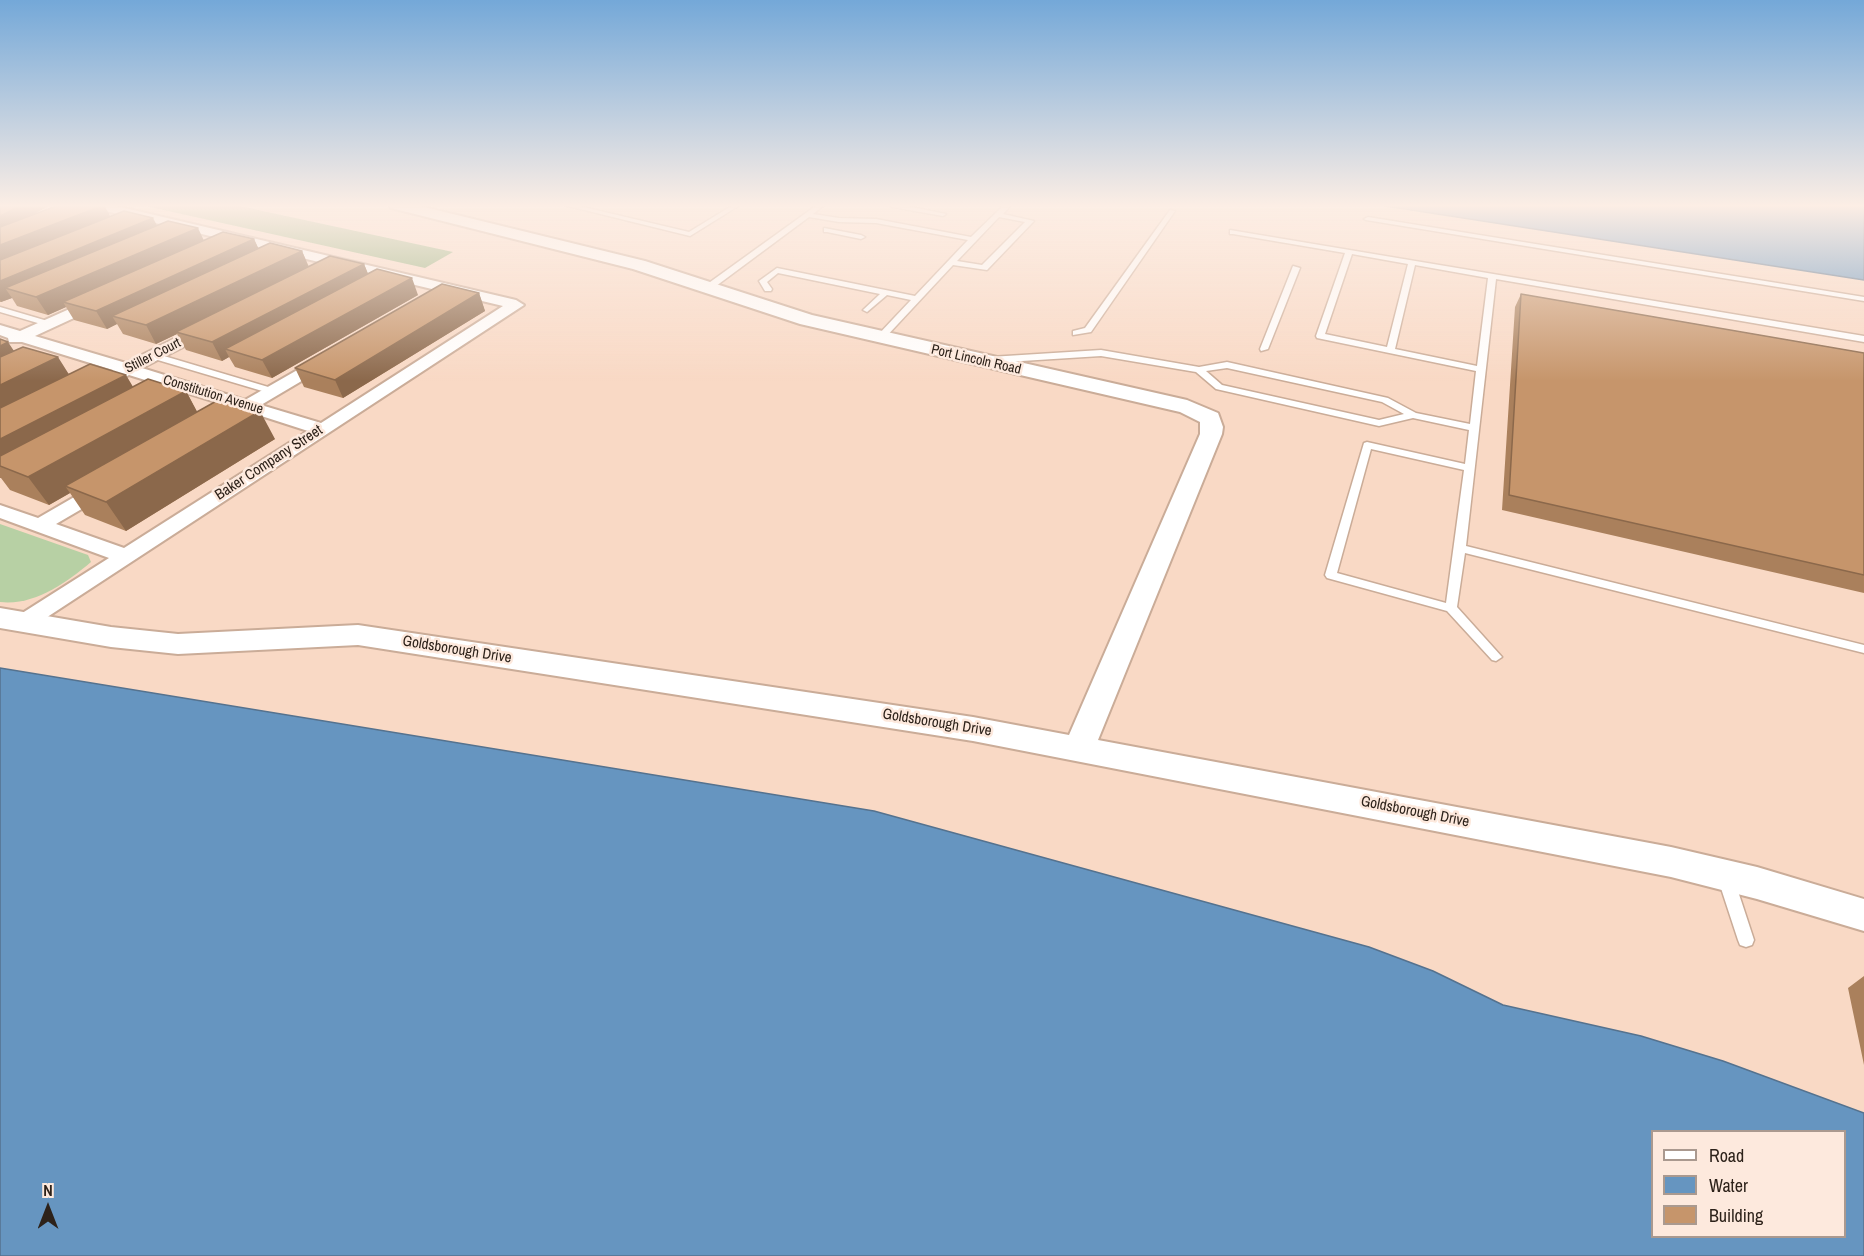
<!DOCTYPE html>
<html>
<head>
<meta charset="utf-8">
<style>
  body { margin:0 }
  #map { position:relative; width:1864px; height:1256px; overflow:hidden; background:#f9d9c5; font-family:"Archivo Narrow",sans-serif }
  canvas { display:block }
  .legend { position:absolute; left:1651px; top:1130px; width:195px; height:108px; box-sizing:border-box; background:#fde9dd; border:2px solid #aa998f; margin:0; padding:8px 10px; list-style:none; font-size:18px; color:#2d221a }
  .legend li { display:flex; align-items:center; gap:12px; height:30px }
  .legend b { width:30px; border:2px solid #aa998f }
  .north { position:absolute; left:18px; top:1178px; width:60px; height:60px; -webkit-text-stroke:4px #fde9dd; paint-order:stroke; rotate:0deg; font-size:16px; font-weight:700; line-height:24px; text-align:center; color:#2d221a }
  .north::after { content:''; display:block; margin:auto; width:21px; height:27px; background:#2d221a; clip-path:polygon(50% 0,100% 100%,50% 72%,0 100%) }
</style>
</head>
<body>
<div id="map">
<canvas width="1864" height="1256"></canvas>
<ul class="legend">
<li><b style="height:8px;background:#fff"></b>Road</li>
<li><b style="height:16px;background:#6695c0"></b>Water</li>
<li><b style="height:16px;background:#c6956b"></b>Building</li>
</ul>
<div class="north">N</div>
</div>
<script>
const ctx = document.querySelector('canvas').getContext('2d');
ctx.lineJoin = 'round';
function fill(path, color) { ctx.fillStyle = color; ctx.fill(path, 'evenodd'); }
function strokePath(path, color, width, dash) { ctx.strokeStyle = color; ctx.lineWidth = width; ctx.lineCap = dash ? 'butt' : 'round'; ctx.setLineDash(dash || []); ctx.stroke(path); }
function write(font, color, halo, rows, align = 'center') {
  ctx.font = font + ' "Archivo Narrow",sans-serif'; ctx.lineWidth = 5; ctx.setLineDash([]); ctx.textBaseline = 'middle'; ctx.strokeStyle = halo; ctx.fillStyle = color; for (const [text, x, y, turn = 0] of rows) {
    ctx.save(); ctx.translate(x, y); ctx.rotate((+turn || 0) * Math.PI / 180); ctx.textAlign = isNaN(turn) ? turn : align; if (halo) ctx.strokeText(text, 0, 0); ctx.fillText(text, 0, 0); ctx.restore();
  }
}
const green = new Path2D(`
  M0,524l88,31 3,7c-25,21 -57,44 -91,40z`);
const forest = new Path2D(`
  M141,205h94l218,47 -28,16z`);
const water = new Path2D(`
  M1379,205h485v75z
  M0,668l874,143 495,136 64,24 70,34 138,31 82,25 141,52v143h-1864zM1652,1132h192v104h-192z`);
const service = new Path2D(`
  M564,205h11l114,27 44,-27h7l-50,31z
  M817,205h7l-11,9 26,4 37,1 95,18 33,-32h7l-8,9 31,7 -47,49 -34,-5 -70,75 -3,1 -4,-3 1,-2 34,-36 -24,-5 -20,17 -4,-2 17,-16 -102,-21 -11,9 5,7 -1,2h-6l-6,-10 18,-13 138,28 53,-56 -92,-17 -37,-1 -30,-5 -97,72h-6v-4zM999,217l26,5 -43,43 -25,-4z
  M889,205h13l44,9 -3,2 -51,-9z
  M1170,210l5,1 -84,121 -18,3v-4l12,-3z
  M1368,217l496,80v4l-498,-81 -2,-1z
  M824,228l37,7 4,2 -4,2 -34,-7h-3z
  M1230,230l634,106v6l-368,-63 -30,267 398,99v8l-399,-100 -8,54 45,50 -6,4 -4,-1 -45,-49 -120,-33 -2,-3 39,-132 3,-1 98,22 4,-34 -56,-12 -34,8 -163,-37 -20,-17 -95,-16 -111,7 -4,-3 4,-3 111,-7 98,17 28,-5 161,36 28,15 54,11 6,-53 -159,-33 -1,-2 29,-83 -112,-19h-3zM1352,254l56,10 -21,83 -62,-13zM1415,265l73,13 -11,88 -82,-17zM1227,368l155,34 22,12 -25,6 -157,-35 -16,-14zM1371,449l93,21 -18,133 -109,-30z
  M1293,266l7,2 -32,81 -7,2 -1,-2z
  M0,307l51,15 1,2 -4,2 -48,-14z
  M154,353l121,36 2,2 -2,2h-6l-118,-35 -1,-2z
  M1726,872l5,2 3,5 20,61 -2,5 -6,2 -6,-2 -2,-5 -20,-61 3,-5z`);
const minor = new Path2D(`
  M91,205h21l404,95 8,5 -492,322 -8,3 -8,-3 -3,-5 3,-5 93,-59 -109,-40v-13l38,13 57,-33h14l3,4 -3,4 -53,31 68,24 184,-117 -59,-19 -24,14h-12l-3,-4 22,-15 -103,-32 -30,16h-12l-3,-4 3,-4 26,-13 -91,-28h-13l-1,-4 -8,-3v-10l20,6 72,-32h10l3,3 -3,3 -67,31 91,27 76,-38h12l2,3 -2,3 -72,37 103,32 75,-43h12l2,3 -2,3 -71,42 60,18 182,-117 -406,-97z`);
const tertiary = new Path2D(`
  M389,205h27l229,56 167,54 375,85 31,13 5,14 -1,7 -124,306 573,107 86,20 107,32v32l-107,-32 -86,-22 -698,-136 -615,-96 -180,9 -67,-7 -111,-19v-20l111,19 67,7 180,-9 615,92 96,18 131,-301v-12l-20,-10 -380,-88 -167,-55 -242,-61z`);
const wall = new Path2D(`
  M0,205h50l-16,9 76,3 47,8 47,15 50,-1 4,9 44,3 7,16 55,-3 4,10 50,21 -146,83 -37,-11 -6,-10 -7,4 -36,-11 -9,-16 -21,10 -33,-10 -6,-10 -10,5 -33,-9 -8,-13 -18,8 -31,-9 -5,-8 -11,4h-1z
  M479,293l6,18 -142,87 -39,-11 -9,-19z
  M1521,294l343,59v240l-362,-83 13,-203z
  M0,339l14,12 55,23 64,13 53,4 11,21 78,27 -149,92 -41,-16 -15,-22 -21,12 -39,-15 -9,-12h-1z
  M1864,976v89l-16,-77z`);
const shadedWall = new Path2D(`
  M21,205h29l-50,28v-17z
  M104,205l9,16 -113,46v-22z
  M153,218l9,17 -157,53 7,10 -11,4 -1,-2v-19z
  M198,228l8,17 -143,57 3,5 -18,8 -12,-18z
  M254,239l8,17 -150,60 5,8 -10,5 -11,-18z
  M302,251l7,17 -133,64 1,2 -21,10 -10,-19z
  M364,264l7,17 -146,68 4,8 -7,4 -10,-19z
  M412,278l6,17 -146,83 -10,-18z
  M479,293l6,18 -142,87 -8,-18z
  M8,342l18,27 -26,12v-35z
  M58,357l17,27 -75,38v-37z
  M126,375l16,27 -142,64v-27z
  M186,391l15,28 -136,67 5,7 -21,12 -21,-28z
  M260,411l15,28 -149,92 -20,-29z`);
const building = new Path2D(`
  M0,205h21l-21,11z
  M59,205h45l-104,40v-18z
  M124,211l29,7 -153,63v-21z
  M168,221l30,7 -162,69 -31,-9z
  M223,232l31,7 -158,72 -33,-9z
  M270,243l32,8 -156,74 -34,-9z
  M330,256l34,8 -152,78 -36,-10z
  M377,269l35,9 -150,82 -37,-11z
  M442,284l37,9 -144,87 -40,-12z
  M1521,294l343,59v222l-355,-80z
  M0,339l8,3 -8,4z
  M23,347l35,10 -58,28v-28z
  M90,364l36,11 -126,64v-31z
  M148,379l38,12 -158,86 -28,-11v-10z
  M220,399l40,12 -154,91 -41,-16z`);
const farStreetnames = [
  ["Stiller Court",153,356,-27],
  ["Port Lincoln Road",976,360,13],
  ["Constitution Avenue",213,395,17]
];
const streetNames = [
  ["Baker Company Street",269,463,-33],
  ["Goldsborough Drive",457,650,9],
  ["Goldsborough Drive",937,723,9],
  ["Goldsborough Drive",1415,812,11]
];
fill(green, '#b7d0a4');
fill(forest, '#8dab75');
fill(water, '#6695c0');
strokePath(water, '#55728e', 1.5);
strokePath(service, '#caac98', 3);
strokePath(minor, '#caac98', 4);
strokePath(tertiary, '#caac98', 4);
fill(service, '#fff');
fill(minor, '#fff');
fill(tertiary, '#fff');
fill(wall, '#aa805c');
fill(shadedWall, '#8b684b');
fill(building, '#c6956b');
strokePath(building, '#8b684b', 1.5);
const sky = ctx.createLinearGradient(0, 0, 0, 381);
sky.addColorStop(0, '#74a8d8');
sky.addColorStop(0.54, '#fceee5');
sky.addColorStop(1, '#fceee500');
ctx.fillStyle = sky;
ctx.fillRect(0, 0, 1864, 381);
write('14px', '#2d221a', '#fde9dd', farStreetnames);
write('15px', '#2d221a', '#fde9dd', streetNames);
</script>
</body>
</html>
